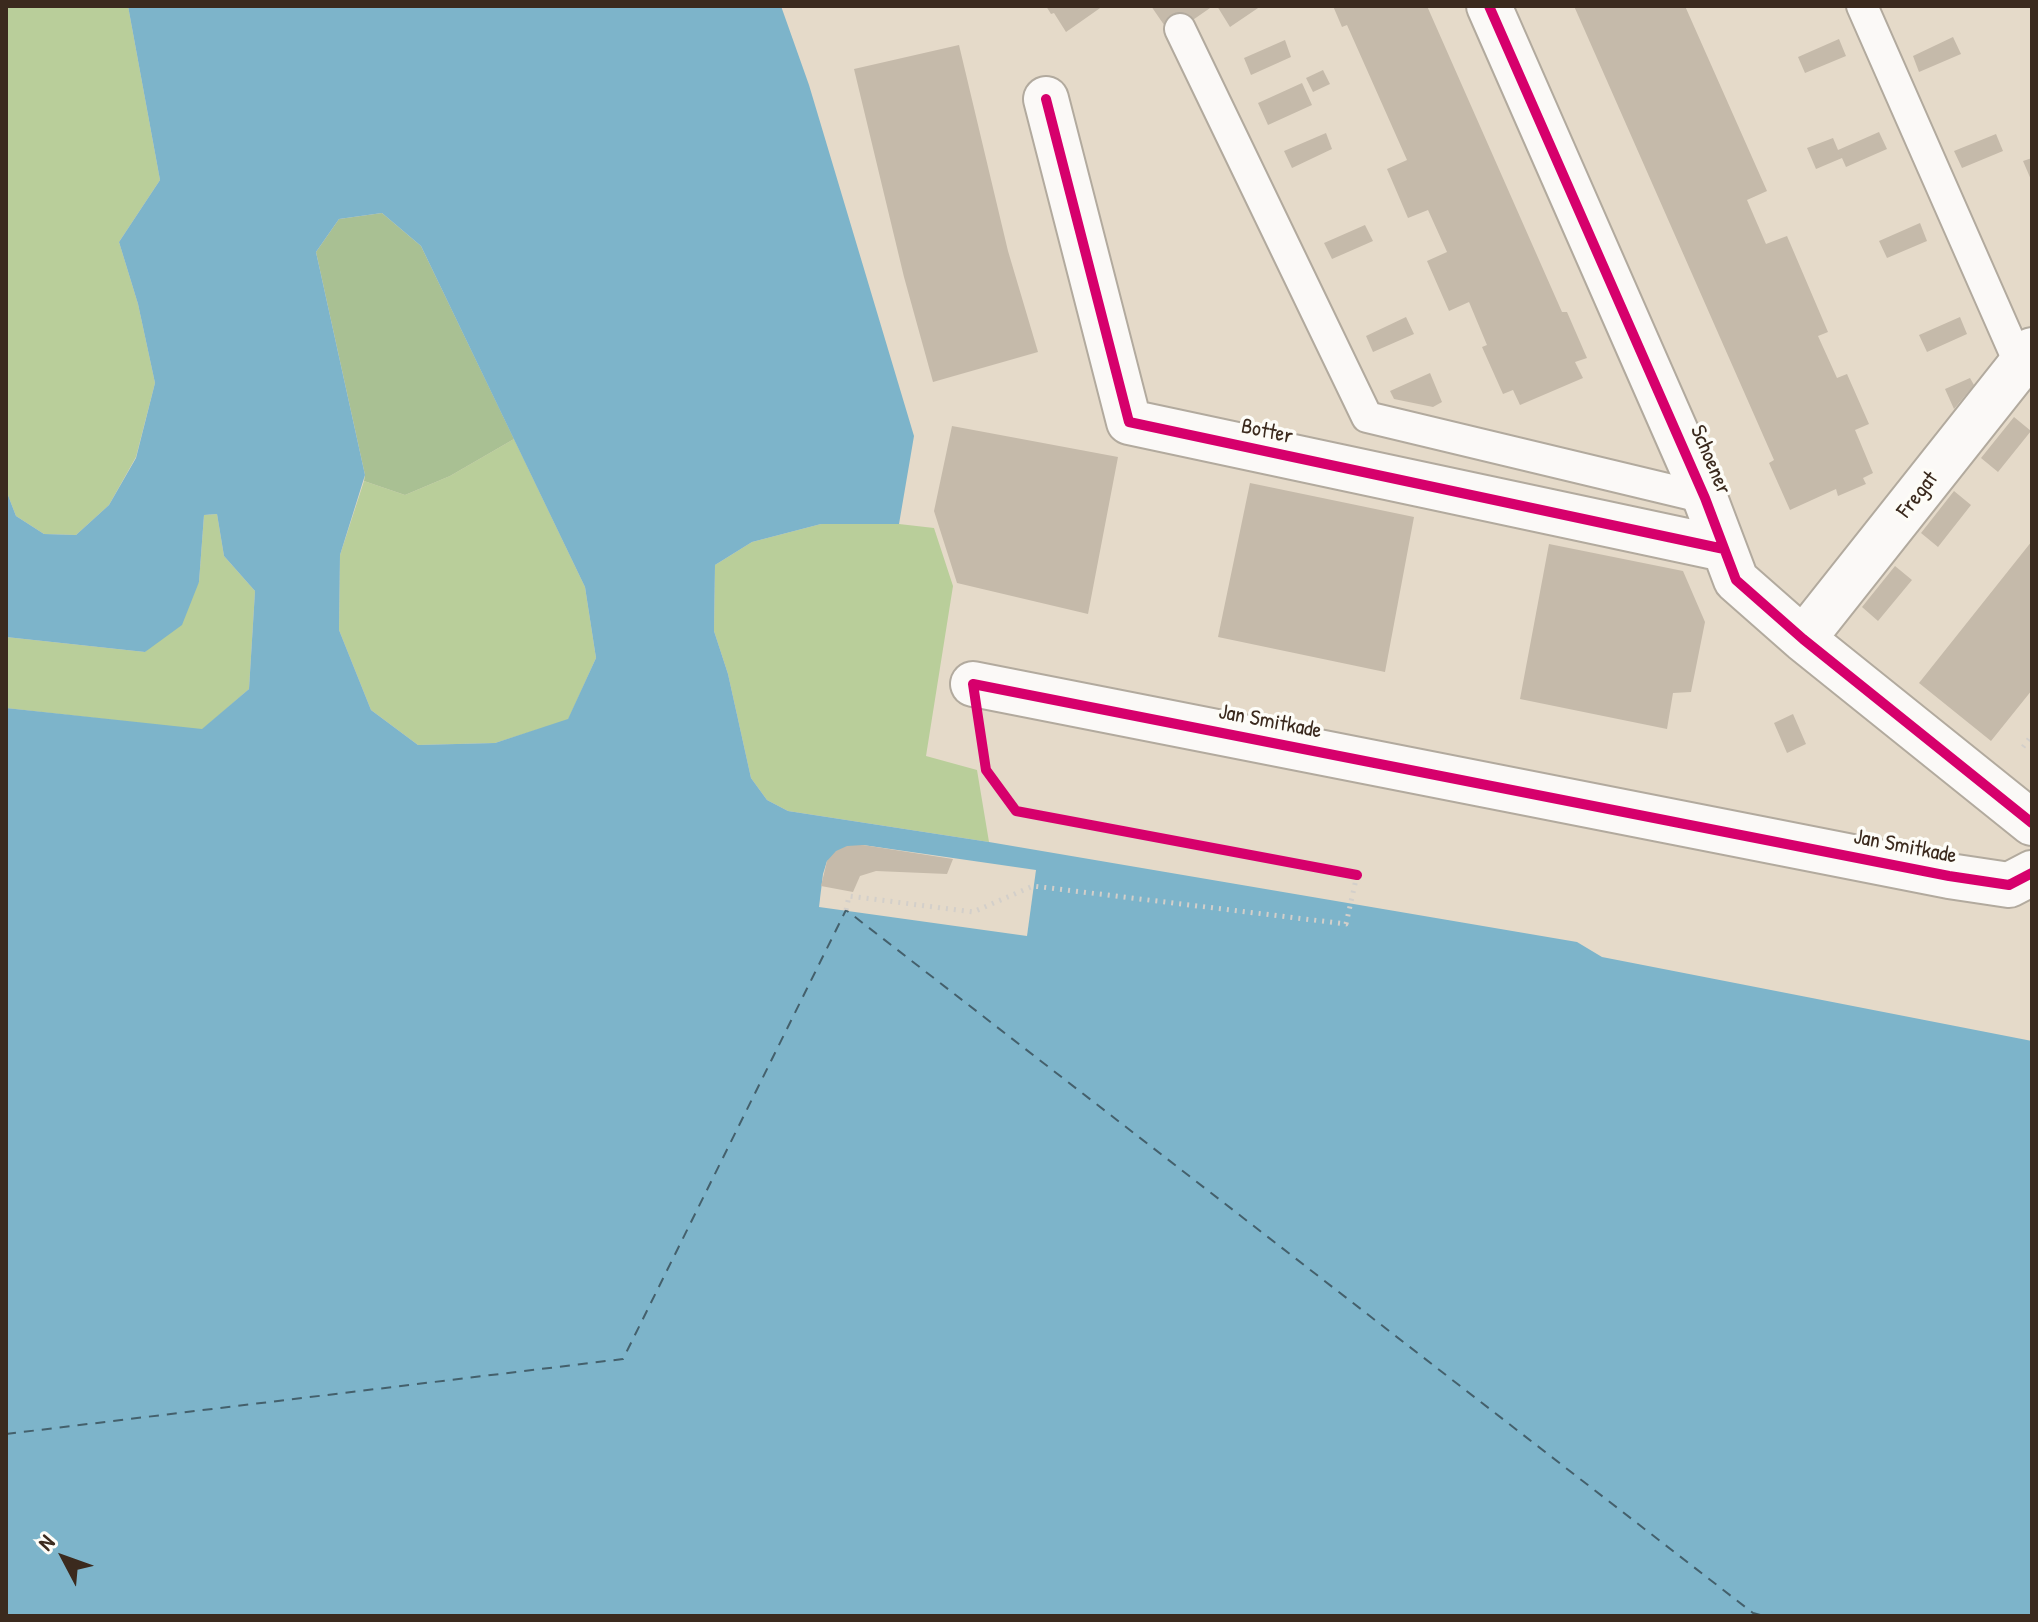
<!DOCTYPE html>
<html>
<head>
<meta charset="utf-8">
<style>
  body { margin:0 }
  #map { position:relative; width:2038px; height:1622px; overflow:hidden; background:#e5dac9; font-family:"Patrick Hand",sans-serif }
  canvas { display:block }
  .frame { position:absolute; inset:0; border:8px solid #3b2a1e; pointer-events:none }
  .north { position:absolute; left:24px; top:1518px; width:80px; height:80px; -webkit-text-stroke:6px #fdfcf7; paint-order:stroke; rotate:311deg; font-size:22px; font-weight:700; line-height:32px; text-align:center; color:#3b2a1e }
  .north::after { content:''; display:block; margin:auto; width:28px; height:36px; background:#3b2a1e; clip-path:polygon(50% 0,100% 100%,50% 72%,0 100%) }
</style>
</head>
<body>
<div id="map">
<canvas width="2038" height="1622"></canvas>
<div class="frame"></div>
<div class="north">N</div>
</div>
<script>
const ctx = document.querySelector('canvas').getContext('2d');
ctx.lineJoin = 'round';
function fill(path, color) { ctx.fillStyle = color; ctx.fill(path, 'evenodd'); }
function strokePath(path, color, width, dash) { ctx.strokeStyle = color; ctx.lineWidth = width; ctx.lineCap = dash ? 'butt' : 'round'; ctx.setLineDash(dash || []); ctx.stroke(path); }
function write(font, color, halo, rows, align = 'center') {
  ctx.font = font + ' "Patrick Hand",sans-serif'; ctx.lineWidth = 7; ctx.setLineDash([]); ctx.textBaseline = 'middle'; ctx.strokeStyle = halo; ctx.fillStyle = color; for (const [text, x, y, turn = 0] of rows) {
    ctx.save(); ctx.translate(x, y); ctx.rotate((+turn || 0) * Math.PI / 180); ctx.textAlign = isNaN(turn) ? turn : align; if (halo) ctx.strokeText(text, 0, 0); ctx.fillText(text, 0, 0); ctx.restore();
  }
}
const green = new Path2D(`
  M6,6h122l32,174 -41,62 19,62 17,79 -19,74 -27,48 -33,30 -32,-1 -28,-18 -10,-26z
  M514,439l71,148 11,71 -28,62 -73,23 -77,2 -47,-35 -32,-80 1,-75 24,-74 41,14 45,-19z
  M217,514l7,42 31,35 -6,98 -47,41 -196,-22v-71l139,15 54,-70 5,-67z
  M821,524h78l35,4 19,58 -27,170 51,14 12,72 -201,-31 -21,-11 -16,-22 -23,-104 -14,-43 1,-66 37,-23z`);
const forest = new Path2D(`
  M382,213l39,33 93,193 -64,37 -45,19 -41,-14 1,-6 -49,-223 23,-33z`);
const water = new Path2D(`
  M128,6h653l28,79 105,351 -15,88h-78l-69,18 -37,23 -1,66 14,43 23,104 16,22 21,11 201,31 588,100 25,15 430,84v575h-2026v-908l196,21 47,-40 6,-98 -31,-35 -7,-42 -13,1 -5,67 -17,43 -37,27 -139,-15v-147l10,26 28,18 32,1 33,-30 27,-47 19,-75 -17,-79 -19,-62 41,-62zM382,213l39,33 164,341 11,71 -28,61 -73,24 -77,2 -47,-35 -32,-80 1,-75 25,-80 -49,-223 23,-33z`);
const pier = new Path2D(`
  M863,845l173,25 -9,66 -208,-29 4,-33 4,-13z`);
const ferry = new Path2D(`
  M6,1434l617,-75 223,-449 907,703 11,3`);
const building = new Path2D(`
  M1046,6h57l-37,26 -12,-19 -3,1z
  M1151,6h62l-42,29z
  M1217,6h44l-31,21z
  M1333,6h94l135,306h5l20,46 -12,4 8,16 -63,27 -7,-15 -10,4 -21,-47 5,-2 -18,-43 -20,9 -22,-50 20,-9 -19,-42 -20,8 -21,-49 20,-9 -60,-135 -5,2z
  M1574,6h111l82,185 -20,9 19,44 21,-8 41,96 -10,4 19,42 10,-4 22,50 -14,6 18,43 -10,5 3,6 -28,12 -2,-7 -46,21 -21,-47 5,-3z
  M1953,37l8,17 -42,18 -6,-16z
  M1839,39l7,17 -41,17 -7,-16z
  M1285,40l6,17 -40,18 -7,-17z
  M959,45l49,206 30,101 -105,30 -29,-105 -50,-208z
  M1323,70l7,14 -17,8 -7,-14z
  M1302,83l10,22 -44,20 -10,-22z
  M1879,132l8,17 -41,18 -4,-9 -26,11 -9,-21 26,-10 5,12z
  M1326,133l6,16 -40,19 -8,-17z
  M1996,134l7,17 -41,17 -8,-17z
  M2032,158v24l-9,-21z
  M1920,223l7,18 -40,17 -8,-17z
  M1365,225l8,16 -41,18 -8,-16z
  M1406,317l8,17 -41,18 -7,-16z
  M1960,317l7,17 -40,18 -8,-17z
  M1430,373l12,29 -9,5 -39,-8 -4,-8z
  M1970,378l4,7 -20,24 -9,-20z
  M2014,417l17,14 -33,41 -17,-14z
  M952,426l166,31 -30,157 -131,-31 -23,-72z
  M1250,483l164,34 -29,155 -167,-35z
  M1954,491l17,14 -33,42 -17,-14z
  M2032,541v149l-41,51 -72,-58z
  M1549,544l134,27 22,51 -14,70 -18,1 -6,36 -147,-30z
  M1895,566l17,14 -34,41 -16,-14z
  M1793,714l13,30 -19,9 -13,-30z
  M863,845l90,14 -6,15 -71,-3 -16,5 -7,16 -32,-6 6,-25 9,-10 11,-5z`);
const path = new Path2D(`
  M2023,747l9,-12
  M846,910l3,-14 124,16 60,-26 313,38 11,-49`);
const lane = new Path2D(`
  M1862,6l158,359
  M1180,29l187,388 338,81`);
const street = new Path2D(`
  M1489,6l216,492 31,82 67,59 229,184
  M1046,99l83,323 595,127
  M1803,639l229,-289
  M973,684l976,192 60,9 23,-12`);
const cycleway = new Path2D(`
  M1489,6l216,492 31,82 67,59 229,184
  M1046,99l83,323 595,127
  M1357,875l-341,-64 -30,-41 -13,-86 976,192 60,9 23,-12`);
const streetNames = [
  ["Botter",1267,432,12],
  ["Schoener",1710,460,67],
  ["Fregat",1918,495,-52],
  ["Jan Smitkade",1270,722,11],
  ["Jan Smitkade",1905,847,11]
];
fill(green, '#b9ce9a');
fill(forest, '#a9c093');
fill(water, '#7db4ca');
fill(pier, '#e5dac9');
strokePath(ferry, '#44606c', 2, [10, 8]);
fill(building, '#c5baaa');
strokePath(lane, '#b2aa9e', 34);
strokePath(street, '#b2aa9e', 48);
strokePath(path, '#d3cfca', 5, [2, 6]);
strokePath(lane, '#fbf9f7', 30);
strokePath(street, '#fbf9f7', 44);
strokePath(cycleway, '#d6006c', 10);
write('22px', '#3b2a1e', '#fdfcf7', streetNames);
</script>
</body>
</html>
